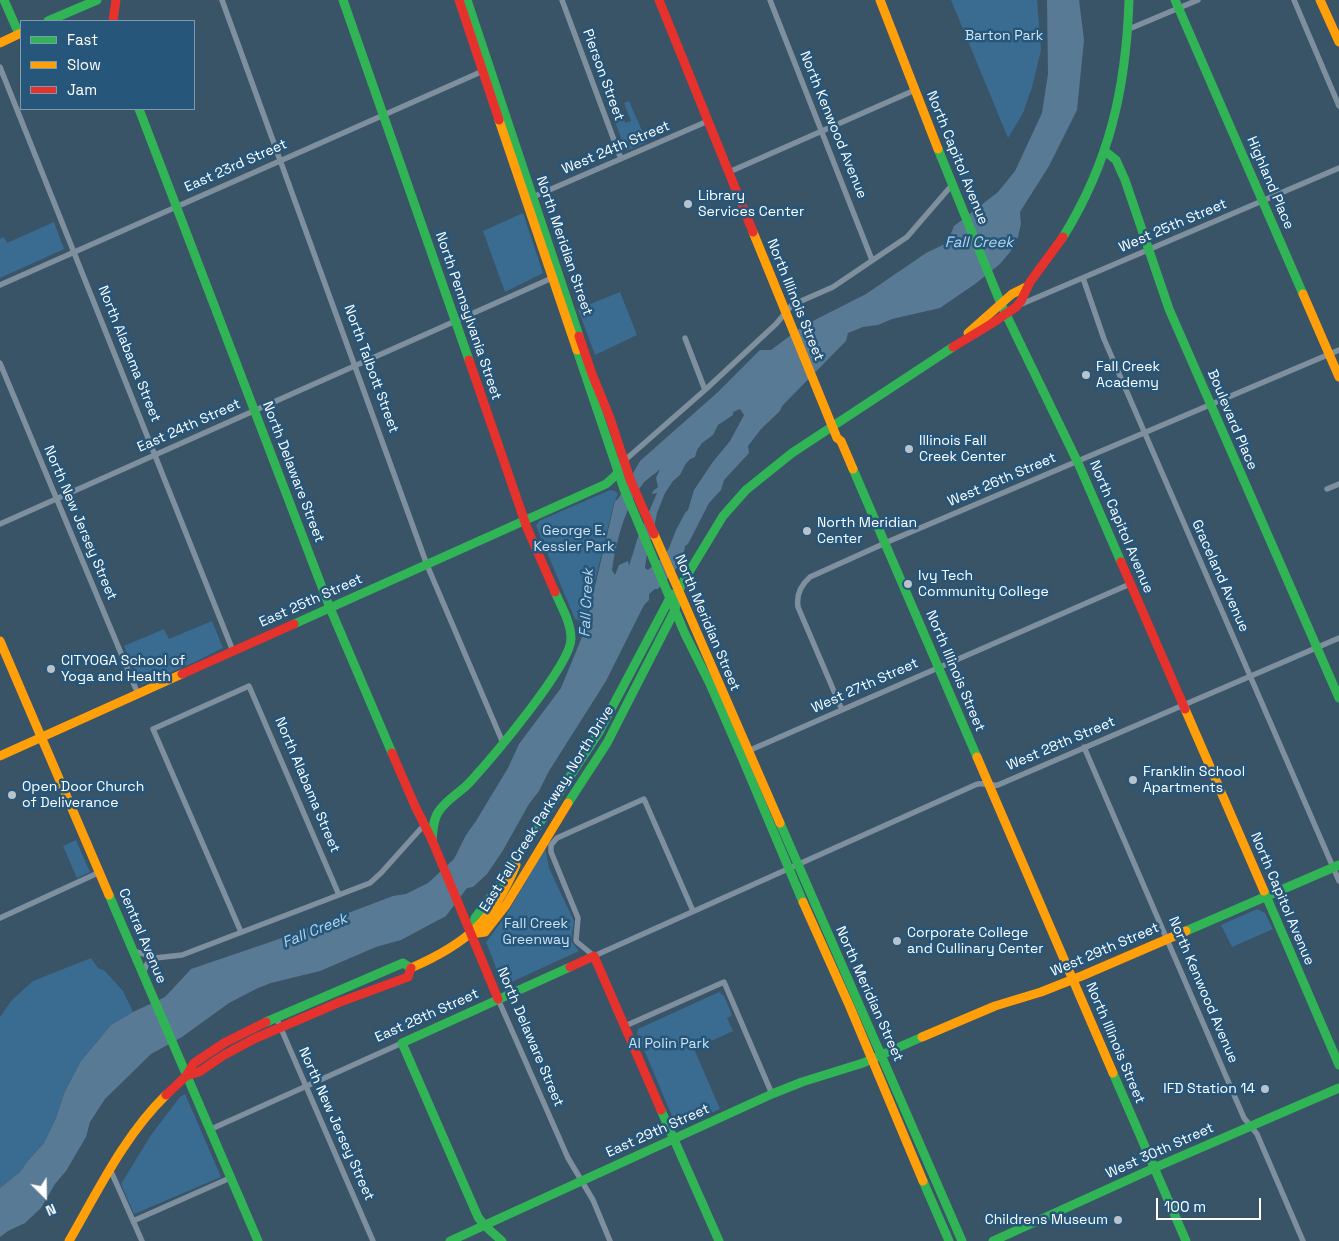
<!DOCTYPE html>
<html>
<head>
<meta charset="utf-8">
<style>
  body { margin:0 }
  #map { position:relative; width:1339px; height:1241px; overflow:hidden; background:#395367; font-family:"Space Grotesk",sans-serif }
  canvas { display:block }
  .legend { position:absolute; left:20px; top:20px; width:175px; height:90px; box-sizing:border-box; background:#26567a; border:1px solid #7d9aaf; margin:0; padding:6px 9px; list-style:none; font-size:15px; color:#fff }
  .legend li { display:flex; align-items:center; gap:10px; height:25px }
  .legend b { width:25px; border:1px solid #7d9aaf }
  .north { position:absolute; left:20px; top:1171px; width:50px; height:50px; -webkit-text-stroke:4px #26567a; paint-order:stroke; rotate:157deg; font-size:14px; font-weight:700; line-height:20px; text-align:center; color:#fff }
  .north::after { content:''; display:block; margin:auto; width:18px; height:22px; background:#fff; clip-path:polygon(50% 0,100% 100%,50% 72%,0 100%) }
  .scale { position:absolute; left:1156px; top:1198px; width:105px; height:22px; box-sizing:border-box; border:2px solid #fff; border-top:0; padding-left:6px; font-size:15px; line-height:18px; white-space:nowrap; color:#fff; -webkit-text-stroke:4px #26567a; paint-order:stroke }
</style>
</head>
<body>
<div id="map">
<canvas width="1339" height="1241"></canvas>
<ul class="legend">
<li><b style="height:6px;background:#30b455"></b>Fast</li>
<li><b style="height:6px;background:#ff9f0a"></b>Slow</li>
<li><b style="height:6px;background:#e5322d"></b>Jam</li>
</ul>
<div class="north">N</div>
<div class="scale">100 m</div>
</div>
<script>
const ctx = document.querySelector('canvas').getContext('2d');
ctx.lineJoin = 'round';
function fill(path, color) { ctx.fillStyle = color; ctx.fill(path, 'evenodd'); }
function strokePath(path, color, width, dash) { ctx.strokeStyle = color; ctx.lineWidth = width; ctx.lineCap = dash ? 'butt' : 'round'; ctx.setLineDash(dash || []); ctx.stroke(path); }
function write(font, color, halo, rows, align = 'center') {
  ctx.font = font + ' "Space Grotesk",sans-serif'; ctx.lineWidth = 5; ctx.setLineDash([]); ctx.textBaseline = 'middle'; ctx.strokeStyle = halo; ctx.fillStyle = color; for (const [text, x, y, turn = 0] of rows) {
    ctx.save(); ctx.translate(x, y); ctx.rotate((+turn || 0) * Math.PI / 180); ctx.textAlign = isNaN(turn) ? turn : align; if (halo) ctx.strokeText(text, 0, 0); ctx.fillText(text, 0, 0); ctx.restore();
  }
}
const green = new Path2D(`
  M951,0h86l4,50 -9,37 -9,26 -15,25z
  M629,101l18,41 -21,9 -12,-32 9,-4 2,8 6,-2 -7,-18z
  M523,213l20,60 -38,19 -22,-61z
  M54,222l10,27 -64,29v-39l4,-2 3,6z
  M620,292l17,43 -42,20 -17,-46z
  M610,490l5,1 3,3 -4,9 -29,119 -10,-3 -39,-93 3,-5z
  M212,621l11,27 -28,14 -54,23 -17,-39 40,-17 5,10z
  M76,840l14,32 -13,6 -14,-32z
  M545,848l4,20 25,53 -3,20 8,10 -74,34 -3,-2 -16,-41 21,-28z
  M1257,909l8,4 8,16 -41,18 -11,-22z
  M91,958l7,10 7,3 18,20 10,21 -22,13 -30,36 -16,30 -9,27 -12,25 -17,19 -7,10 -20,16v-171l11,-16 22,-20z
  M719,992l5,4 8,19 -5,3 6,13 -39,18 26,60 -43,19 -40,-95 1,-4z
  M185,1094l36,83 -87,37 -13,-30 30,-49 29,-38z`);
const water = new Path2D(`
  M1047,0h32l5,40 -7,70 -28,56 -29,46 1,12 -3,13 -8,15 -10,12 -25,20 -35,24 -48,11 -14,6 -15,2 -15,6 -2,8 -64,65 -2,5 -19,18 -13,17 1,7 -25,27 -3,10 -12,13 -21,41 -3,2c-2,19 -15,30 -27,43h-3l-6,5v6l-5,5 -38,76 -57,90 -10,20 -10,13 -27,48 -15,22 -14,13 -6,1 -21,28 -45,24 -25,7 -56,24 -49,12 -13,5 -29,15 -47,34 -31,17 -46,45 -15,23 -4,15 -20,34 -11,13 -14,24 -16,15 -17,8 -8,6v-49l20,-16 7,-10 17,-19 12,-25 9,-27 16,-30 30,-36 22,-13 32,-15 26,-28 91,-31 111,-42 13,-2 22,-11 26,-24 12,-24 10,-14 32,-53 11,-24 42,-56 21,-51 5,-17 28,-119 3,-2 22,-38 78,-69 42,-42h11l32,-24 63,-32 60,-41 21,-10 7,-17 44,-34 17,-21 27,-58 6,-39zM740,409l4,6 -14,26 -18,22 -18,27 -6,20 -3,3 -9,17 -7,18 -6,9 -15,13 -3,-2 3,-22 5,-13 4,-20 8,-20 8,-12 7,-6 5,-10 5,-6 5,-2 2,-7 5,-7 11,-8 5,-10 15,-10v-3zM660,469l-4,9 2,9 -5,4 -1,3 5,-1 -19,44 -9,29 -1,-5 -9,4 -4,10 -3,-5c4,-28 13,-63 30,-85 4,-6 12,-10 18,-16z`);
const street = new Path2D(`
  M222,0l205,565 76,178
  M562,0l59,159
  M770,0l102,260
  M1294,0l45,106
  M1129,29l69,-29
  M0,67l233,584
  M729,172l186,-82
  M533,197l175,-76
  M1083,278l21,61 235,542
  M0,285l483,-214
  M1017,306l322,-138
  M685,338l20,52
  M0,363l138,331
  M624,461l81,-71 71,-66 16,-19 41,-18 74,-50 45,-52
  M1327,489l12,-5
  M0,524l552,-246
  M842,710l-44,-103c-2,-13 3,-22 12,-30l82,-37 447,-190
  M1084,747l160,371 13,16 46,107
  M748,751l382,-167
  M693,911l-49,-112 -87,39 -6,7v7l27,66 -2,22 1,2 17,14 381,-171c9,-4 15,2 23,0l341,-147
  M0,918l100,-46
  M241,932l-88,-203 96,-43 90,209
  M134,951l21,7 27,-3 188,-72 11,-10 43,-48
  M143,973l4,-9 8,-6
  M498,999l70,159 25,42 17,41
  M276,1017l97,224
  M625,1026l99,-44 48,112
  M209,1130l193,-87
  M110,1169l32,72
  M133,1221l97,-43`);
const fast = new Path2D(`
  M4,0l15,34
  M343,0l126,360
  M467,0l112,336
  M1175,0l128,294
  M48,21l49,-21
  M139,109l191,499 62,145
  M938,149l63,155 78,161 42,97
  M1106,152l10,8 9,20 44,129 170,389
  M1063,237c47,-76 63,-149 66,-237
  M577,350l47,139 61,145 25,50 31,71 62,147
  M853,469l124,288
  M294,624l312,-140 9,-8 6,-9
  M568,803l39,-60 68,-133 4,-20 7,-13 37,-61 23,-26 46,-37 161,-106
  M780,823l182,418
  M432,840c1,-10 1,-21 7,-29 8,-12 22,-19 31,-29 21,-23 101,-117 101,-143 0,-17 -10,-33 -16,-47
  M1264,891l75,174
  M109,895l149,346
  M1186,931l153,-66
  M471,934l4,-16 19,-25 105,-161 73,-138
  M266,1022l137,-59 8,5
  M1113,1073l73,168
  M661,1110l58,131
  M923,1181l26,60
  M450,1241l322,-147 30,-12 61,-19 59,-26
  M502,1241l-18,-16 -6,-8 -76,-174 168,-76
  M993,1241l161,-73 185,-80`);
const slow = new Path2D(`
  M880,0l58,149
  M1320,0l19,42
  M0,43l21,-10
  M499,120l78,230
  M753,232l84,206 4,3 12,28
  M1303,294l36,83
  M968,333l44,-39 14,-7
  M654,534l126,289
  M0,641l109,254
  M1185,709l79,182
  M0,756l182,-82
  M977,757l136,316
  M803,902l47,105 73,174
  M471,934l14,-2 21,-27 62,-102
  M411,968c55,-24 82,-47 105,-103
  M922,1037l73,-31 46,-14 43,-17 102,-44
  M69,1241c29,-50 55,-105 97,-146`);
const jam = new Path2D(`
  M459,0l40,120
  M659,0l94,232
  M113,21l3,-21
  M579,336l13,38 18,44 20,61 24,55
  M953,347l38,-23 25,-17 5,-6 9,-19 33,-45
  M469,360l58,168 28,64
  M1121,562l64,147
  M182,674l112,-50
  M392,753l23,53 17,34 66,159
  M570,967l24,-11 67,154
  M186,1076l13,-4 25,-17 32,-17 84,-36 68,-25 3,-9
  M166,1095l20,-19 8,-13 30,-20 42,-21`);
const markers = [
  [688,204,5,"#bac3ca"],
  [1086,375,5,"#bac3ca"],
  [909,449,5,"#bac3ca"],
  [807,531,5,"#bac3ca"],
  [908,584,5,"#bac3ca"],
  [51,669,5,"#bac3ca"],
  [1133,780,5,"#bac3ca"],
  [12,795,5,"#bac3ca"],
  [897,941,5,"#bac3ca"],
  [1265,1089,5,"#bac3ca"],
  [1118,1220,5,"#bac3ca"]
];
const parkNames = [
  ["Barton Park",1004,36],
  ["George E.",574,531],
  ["Kessler Park",574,547],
  ["Fall Creek",536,924],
  ["Greenway",536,940],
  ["Al Polin Park",669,1044]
];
const streetNames = [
  ["Pierson Street",603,75,70],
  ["North Kenwood Avenue",833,125,68],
  ["West 24th Street",616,148,-23],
  ["North Capitol Avenue",957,158,68],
  ["East 23rd Street",236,166,-24],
  ["Highland Place",1270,183,67],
  ["West 25th Street",1173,226,-23],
  ["North Meridian Street",564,246,71],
  ["North Illinois Street",795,300,68],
  ["North Pennsylvania Street",468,316,71],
  ["North Alabama Street",129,354,68],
  ["North Talbott Street",371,369,70],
  ["Boulevard Place",1232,420,67],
  ["East 24th Street",189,426,-24],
  ["North Delaware Street",293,472,69],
  ["West 26th Street",1002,480,-23],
  ["North New Jersey Street",80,523,67],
  ["North Capitol Avenue",1121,527,67],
  ["Graceland Avenue",1220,576,66],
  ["East 25th Street",311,601,-24],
  ["North Meridian Street",707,623,67],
  ["North Illinois Street",955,671,67],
  ["West 27th Street",865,686,-24],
  ["West 28th Street",1061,744,-23],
  ["North Alabama Street",307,785,67],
  ["East Fall Creek Parkway, North Drive",547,809,-58],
  ["North Capitol Avenue",1282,899,67],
  ["Central Avenue",142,936,67],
  ["West 29th Street",1105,950,-23],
  ["North Kenwood Avenue",1203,990,67],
  ["North Meridian Street",869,994,66],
  ["East 28th Street",427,1016,-24],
  ["North Delaware Street",530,1037,67],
  ["North Illinois Street",1115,1043,67],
  ["North New Jersey Street",336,1124,66],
  ["East 29th Street",658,1131,-24],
  ["West 30th Street",1160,1151,-24]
];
const poiNames = [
  ["Library",698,196],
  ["Services Center",698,212],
  ["Fall Creek",1096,367],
  ["Academy",1096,383],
  ["Illinois Fall",919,441],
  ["Creek Center",919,457],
  ["North Meridian",817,523],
  ["Center",817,539],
  ["Ivy Tech",918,576],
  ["Community College",918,592],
  ["CITYOGA School of",61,661],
  ["Yoga and Health",61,677],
  ["Franklin School",1143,772],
  ["Apartments",1143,788],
  ["Open Door Church",22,787],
  ["of Deliverance",22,803],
  ["Corporate College",907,933],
  ["and Cullinary Center",907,949],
  ["IFD Station 14",1255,1089,"right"],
  ["Childrens Museum",1108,1220,"right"]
];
const waterNames = [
  ["Fall Creek",979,243],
  ["Fall Creek",587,603,-87],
  ["Fall Creek",315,931,-22]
];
fill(green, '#3a6c91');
fill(water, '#597a94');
strokePath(street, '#7e8f9e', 5.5);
strokePath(fast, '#30b455', 9);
strokePath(slow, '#ff9f0a', 9);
strokePath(jam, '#e5322d', 9);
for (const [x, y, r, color] of markers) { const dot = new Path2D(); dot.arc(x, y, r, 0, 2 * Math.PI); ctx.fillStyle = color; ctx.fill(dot); strokePath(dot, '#26567a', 2); }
write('14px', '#cce3f3', '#26567a', parkNames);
write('14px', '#fff', '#26567a', streetNames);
write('14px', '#fff', '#26567a', poiNames, 'left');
write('italic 15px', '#b5d5ec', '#26567a', waterNames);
</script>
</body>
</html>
